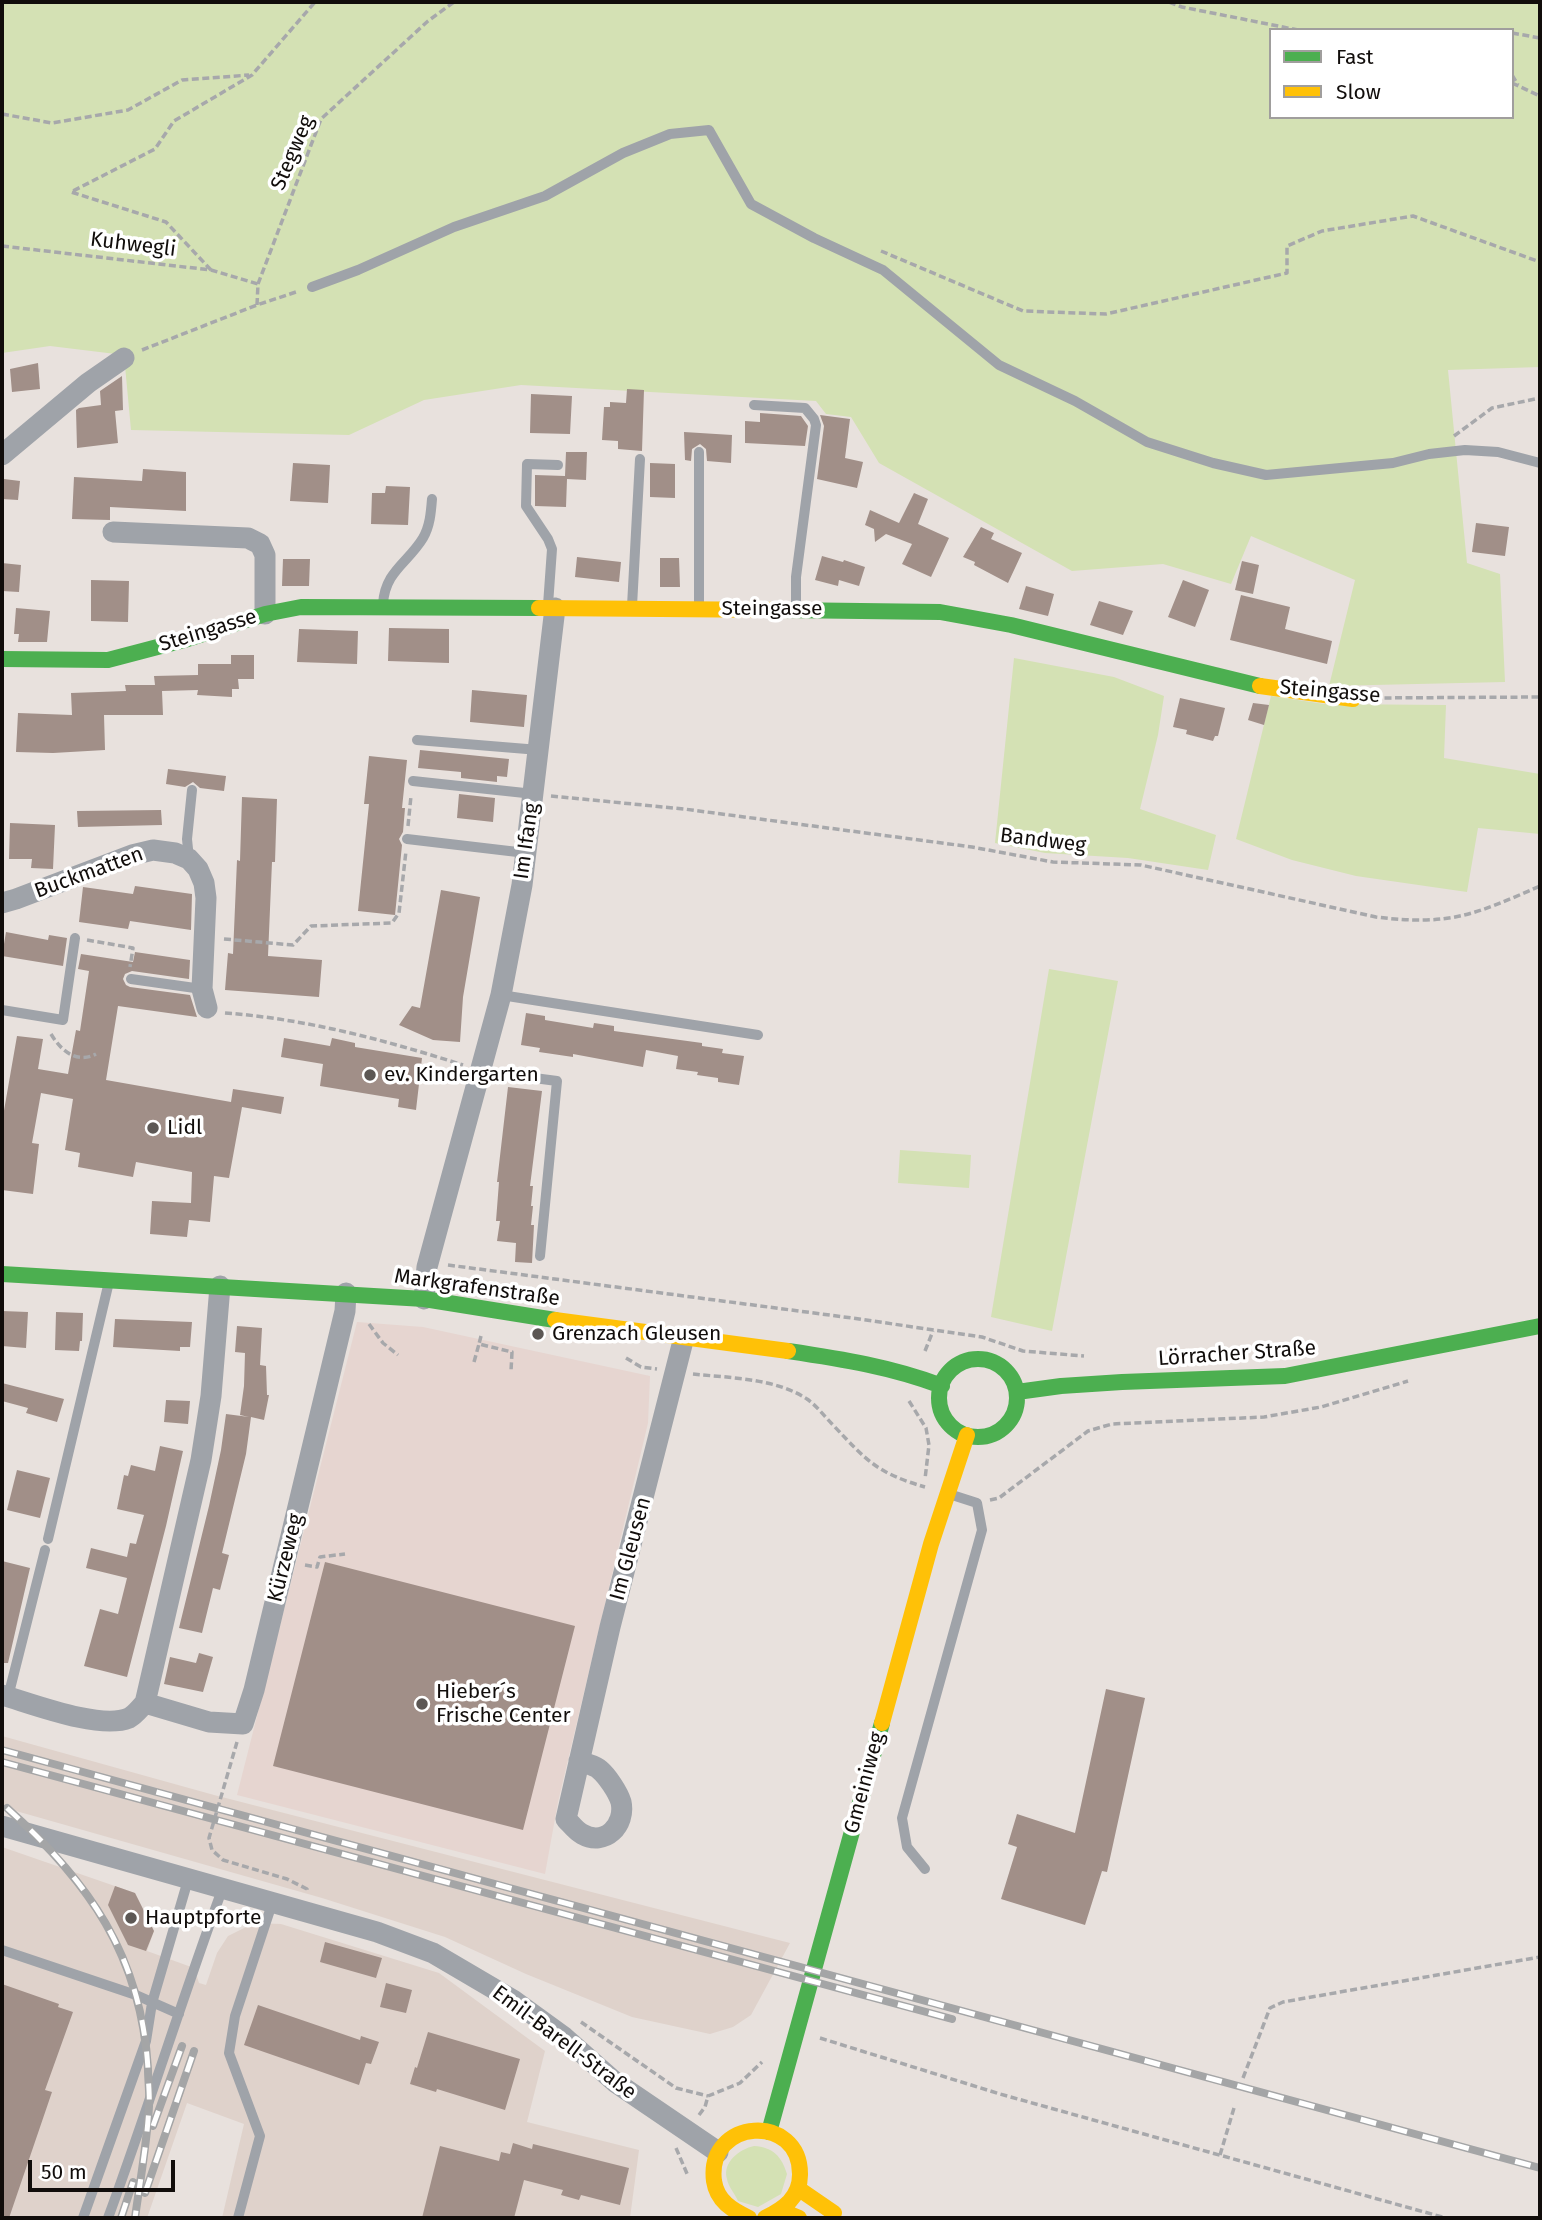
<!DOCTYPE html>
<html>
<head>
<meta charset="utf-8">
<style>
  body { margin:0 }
  #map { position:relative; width:1542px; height:2220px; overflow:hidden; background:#e8e1dd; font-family:"Fira Sans",sans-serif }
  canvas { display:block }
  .frame { position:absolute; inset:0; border:4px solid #110d0b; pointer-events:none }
  .legend { position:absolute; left:1269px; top:28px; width:245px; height:91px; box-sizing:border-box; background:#fff; border:2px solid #a09e9d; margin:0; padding:9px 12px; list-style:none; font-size:21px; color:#110d0b }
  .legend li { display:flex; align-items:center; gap:14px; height:35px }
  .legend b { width:35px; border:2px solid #a09e9d }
  .scale { position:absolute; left:28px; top:2160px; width:147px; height:32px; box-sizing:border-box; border:4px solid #110d0b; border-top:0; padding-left:9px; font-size:21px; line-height:24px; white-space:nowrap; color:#110d0b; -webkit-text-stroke:5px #fff; paint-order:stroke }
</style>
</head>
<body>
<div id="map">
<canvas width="1542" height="2220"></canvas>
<div class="frame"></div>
<ul class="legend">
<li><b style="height:9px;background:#4caf50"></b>Fast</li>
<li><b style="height:9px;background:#ffc107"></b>Slow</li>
</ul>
<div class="scale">50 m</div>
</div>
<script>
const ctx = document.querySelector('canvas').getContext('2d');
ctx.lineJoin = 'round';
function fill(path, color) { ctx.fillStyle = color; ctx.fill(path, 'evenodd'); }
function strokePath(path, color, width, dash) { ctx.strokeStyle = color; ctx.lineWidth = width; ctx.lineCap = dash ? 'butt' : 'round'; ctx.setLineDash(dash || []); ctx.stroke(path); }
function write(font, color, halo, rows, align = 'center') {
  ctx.font = font + ' "Fira Sans",sans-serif'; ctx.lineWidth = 7; ctx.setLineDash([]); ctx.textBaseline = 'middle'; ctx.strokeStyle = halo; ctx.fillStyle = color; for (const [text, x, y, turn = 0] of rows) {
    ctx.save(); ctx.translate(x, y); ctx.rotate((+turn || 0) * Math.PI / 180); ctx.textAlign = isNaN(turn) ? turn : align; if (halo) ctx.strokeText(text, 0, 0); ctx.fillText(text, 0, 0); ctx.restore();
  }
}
const commercial = new Path2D(`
  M357,1322l66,5 227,49 -2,47 -90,379 -13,72 -308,-79z`);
const built = new Path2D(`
  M2,1736l212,59 576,148 -39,72 -18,12 -23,7 -78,-17 -106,-43 -81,-37 -123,-39 -320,-91z
  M2,1847l133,46 19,38 -7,20 47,17 5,15 7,2 11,-32 11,-17 26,-13 27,1 158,49 106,78 -18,71 112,28 -9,68h-408l22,-94 -57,-21 -40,115h-145z`);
const green = new Path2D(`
  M2,2h1538v365l-92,3 19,193 33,11 5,108 -176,4 26,-106 -104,-44 -20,48 -68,-20 -91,7 -193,-108 -28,-46 -25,-3 -10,-13 -295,-16 -97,15 -75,35 -218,-5 -7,-75 -74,-9 -48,7zM1271,30h241v87h-241z
  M1014,658l100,19 50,19 -6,39 -18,74 76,26 -8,35 -80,-12 -83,-5 -50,-10z
  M1271,696l53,8 122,1 -2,53 96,16v60l-62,-6 -11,64 -111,-16 -64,-16 -56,-21z
  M1049,969l69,12 -66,350 -61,-14z
  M900,1150l71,5 -2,33 -71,-5z
  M754,2146c19,1 28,11 33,28l-6,20 -23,13 -20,-6c-3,-7 -10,-15 -11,-22 -5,-17 13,-30 27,-33z`);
const building = new Path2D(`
  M38,363l2,26 -28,3 -2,-23z
  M122,376l1,34 -8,1 3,32 -41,5 -1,-38 3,-2 22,-3 -1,-14z
  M627,389l17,1 -2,61 -24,-2v-8l-16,-1 2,-33h6v-5l16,1z
  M531,394l41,2 -2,38 -40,-1z
  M760,413l41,3 7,10 -3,20 -60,-3v-22l15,1z
  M820,415l30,4 -5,39 18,4 -6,26 -40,-9 7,-53z
  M684,432l48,3 -1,28 -24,-2 -1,-12 -6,-5 -8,5 -1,12 -6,-1z
  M566,452h21l-1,28 -19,-1 -1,28 -31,-1v-31l30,1z
  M293,463l37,2 -2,38 -38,-2z
  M650,463l25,1v34l-25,-1z
  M143,469l43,3v39l-76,-4v13l-38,-1 2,-42 68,4z
  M4,479l16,2 -2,19 -16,-1z
  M386,486l24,1 -2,38 -37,-1 1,-31h13z
  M914,493l14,6 -10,25 31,14 -18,39 -29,-13 10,-20 -26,-10 -11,8 -1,-13 -9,-4 5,-15 29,13z
  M1476,523l33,4 -4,29 -33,-4z
  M981,527l13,6 -3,6 31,14 -14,30 -34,-18 1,-3 -12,-5z
  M822,556l21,6 1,-2 21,7 -6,19 -20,-6 -1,6 -23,-6z
  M577,557l44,5 -2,20 -44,-5z
  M660,558h19l1,29h-20z
  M283,559h27l-1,27h-27z
  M1242,561l17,4 -6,29 -18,-4z
  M2,563l19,2 -2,27 -17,-1z
  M91,580l38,1 -1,41 -37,-1z
  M1183,580l26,10 -14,37 -27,-10z
  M1026,586l28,8 -6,22 -29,-7z
  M1241,595l49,12 -5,22 47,12 -5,23 -97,-24z
  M1099,601l34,10 -10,24 -33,-10z
  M16,608l34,3 -3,31h-29l1,-8h-5z
  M389,628l60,1v34l-61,-2z
  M299,629l59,2 -1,33 -60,-2z
  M231,655h23v24h-16l1,10h-7v8l-35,-2 1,-5 -36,1 1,24h-59l1,35 -52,3 -37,-1 2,-39 54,2 -1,-22 55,-2 -1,-6h30l-1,-9 44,-1v-11h33z
  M472,690l55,5 -3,32 -54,-5z
  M1180,698l45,10 -7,28h-3l-2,5 -27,-7 1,-4 -14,-3z
  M1253,703l16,2 -5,20 -16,-5z
  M420,750l89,9 -2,18 -10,-1v6l-36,-4v-6l-43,-4z
  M369,756l38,4 -5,48h3l-2,24 -4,7 3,6 -7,70 -37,-4 11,-107h-5z
  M168,769l58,7 -2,15 -24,-3 -7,-6 -8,5 -19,-3z
  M459,794l36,4 -2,24 -36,-4z
  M242,797l35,2 -2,63h-3l-4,94 54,4 -3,37 -94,-7 3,-37 5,1 4,-94 3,1z
  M161,810l1,15 -84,2 -1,-16z
  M10,823l45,2 -2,44 -22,-1 1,-9h-23z
  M135,886l57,8 -1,36 -61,-9 -2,8 -49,-7 4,-35 50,7z
  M441,890l39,7 -17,100 -3,45 -27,-2 -34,-15 13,-19 8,2z
  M6,932l42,8 1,-5 18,3 -4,28 -61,-10z
  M135,952l55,8 -1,19 -57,-8 -7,3 -2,5 3,6 4,2 60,8 7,22 -79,-11 -12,74 125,22 2,-13 51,8 -3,17 -39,-7 -13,71 -15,-2 -4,46 -21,-2 -2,17 -37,-3 2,-33 39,2 1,-31 -56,-10 -3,15 -55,-10 2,-14 -15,-3 8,-51 -32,-6 -9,50 7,1 -6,50 -31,-4v-68l15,-86 26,3 -5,30 30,5 8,-44 4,1 9,-60 -11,-2 3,-15 52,8z
  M526,1013l19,3v4l48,8 1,-5 20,3v5l88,12v3l21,3 -1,4 22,3 -5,29 -21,-3v-4l-21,-3 1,-3 -22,-3 2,-13 -32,-6 -3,17 -70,-13v3l-34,-5 1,-4 -19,-3z
  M284,1038l46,8 2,-8 23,5v4l67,11 -6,52 -18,-3 1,-8 -79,-13 3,-22 -42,-7z
  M508,1087l34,4 -12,95h3l-2,20h2l-2,19h3l-2,38 -17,-1 1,-19 -19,-2 3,-20h-4l3,-39h-2z
  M2,1311l26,1 -2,36 -24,-2z
  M56,1312l27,1 -1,28h-2l-1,10 -24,-1z
  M115,1319l77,3 -2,25h-10v4l-67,-4z
  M237,1326l25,2 -2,37 6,1 1,29h2l-5,25 -13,-3 -5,37 -24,99 7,2 -9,35 -7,-2 -11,45 -23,-5 30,-122 12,-56 5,-36 23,3 -9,-2 4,-29 1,-33 -10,-1z
  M2,1383l62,16 -7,23 -31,-9 2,-5 -26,-7z
  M166,1400l24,1 -2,23 -24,-2z
  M160,1446l23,5 -17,75 -39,151 -43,-11 16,-57 18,5 9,-36 -41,-10 5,-20 36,9 3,-14 6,1 8,-29 -27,-6 7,-34 4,1 3,-11 24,6z
  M17,1470l33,8 -10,40 -33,-8z
  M2,1561l28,7 -22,95h-6z
  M325,1562l250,64 -52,204 -250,-64z
  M199,1653l14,4 -10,35 -39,-8 6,-27 26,6z
  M1106,1689l39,9 -38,174 -5,-1 -17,54 -84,-26 16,-52 -9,-3 9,-30 58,19z
  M115,1886l20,7 19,38 -8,20 -18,-6 -20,-40z
  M325,1942l57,16 -6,20 -56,-16z
  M386,1983l26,7 -6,23 -26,-6z
  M2,1984l57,20 -1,3 15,5 -28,78 7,2 -43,126h-7z
  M258,2005l102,35 1,-4 18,6 -8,22 -5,-1 -7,22 -115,-40z
  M428,2032l92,27 -15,51 -68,-21 -1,3 -26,-8 5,-17 2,1z
  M513,2143l19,6 1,-5 96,24 -9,37 -39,-10 -2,5 -18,-5 2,-5 -39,-10 -10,38h-92l18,-72 59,15 2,-9 9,2z`);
const path = new Path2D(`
  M1169,2l13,5 116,23
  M1512,33l28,5
  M1512,75l6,10
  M1512,83l28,13
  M2,114l50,9 76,-13 54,-30 67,-5
  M2,246l209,24 47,14
  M881,251l142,60 83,3 181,-41v-27l35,-15 91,-15 127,46
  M211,270l-45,-48 -95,-30 84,-43 19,-28 78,-46 63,-73
  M257,305l1,-21 63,-165 107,-98 26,-19
  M142,350l115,-45 42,-14
  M1454,436l38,-28 48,-10
  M1374,698l166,-1
  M551,796l133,13 288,38 81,15 88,3 235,52c74,9 98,-2 164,-31
  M408,826l3,-30
  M224,939l69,6 18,-19 81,-3 7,-10 7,-62
  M87,940l46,8 -3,19
  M225,1013c82,6 160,27 238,52
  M51,1034c10,17 26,30 45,20
  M448,1265l404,53 130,19 41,14 61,5
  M369,1324l14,19 15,12
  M481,1336l-2,8 33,8 -1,19
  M1270,1348l24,-3
  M925,1351l8,-20
  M626,1358l15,9 16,2
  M474,1362l5,-18
  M693,1374c37,4 82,4 114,25 10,7 18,18 27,27 33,35 43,47 91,61
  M909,1401l17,27 3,17 -4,34
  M990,1500l9,-2 89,-67 24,-7 152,-7 57,-10 87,-26
  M305,1565l12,2 3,-10 25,-3
  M237,1742l-28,96 3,12 11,10 64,19 20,10v4
  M581,2022l95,66 32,8
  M820,2038l180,56 446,124
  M1243,2078l27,-70 13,-6 257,-45
  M699,2115l6,-8 3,-11 32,-13 22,-21
  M676,2148l12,28
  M1220,2155l14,-47`);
const lane = new Path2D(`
  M312,287l46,-17 96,-43 91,-31 78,-43 47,-19 39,-4 42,74 63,34 69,32 116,95 76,36 72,41 66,21 53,12 127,-12 36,-9 36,-4 33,2 42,11
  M754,405l51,3 9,11 2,6 -20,152v30
  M699,452v154
  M383,604c2,-33 25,-41 40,-66 7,-12 8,-26 9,-39
  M548,605l4,-56 -4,-10 -22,-33 1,-42 31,1
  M632,606l8,-147
  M417,740l122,10
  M413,781l121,13
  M407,839l119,14
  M189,859l-2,-20 5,-49
  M131,979l71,10
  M501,995l257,40
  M2,1010l61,10 12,-82
  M481,1071l76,10 -17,175
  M48,1539l60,-253
  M8,1697l37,-147
  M925,1869l-18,-22 -5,-29 80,-288 -5,-27 -28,-9
  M2,1950l134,45 43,19
  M83,2218l63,-177 6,-38 36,-123
  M108,2218c40,-109 74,-219 114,-328
  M238,2218l22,-82 -31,-83 6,-37 37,-112`);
const street = new Path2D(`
  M2,455l86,-72 36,-25
  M113,532l135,6 12,6 5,11v59
  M2,903l14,-4 116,-44 21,-5 22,3 14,6 9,10 6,14 2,15 -4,91 5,19
  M424,1299l3,-32 74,-272 21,-110 33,-277
  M2,1695c31,9 98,35 127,23 6,-3 11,-10 16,-15l56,-243 10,-64 9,-110
  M145,1703l64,19 34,2 11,-34 91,-379 1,-18
  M579,1761c7,3 16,4 21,9 7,6 18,22 21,32 5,23 -16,45 -39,32 -6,-3 -11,-10 -16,-15l44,-192 74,-290
  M2,1826l375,106 56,21 80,47 51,37 51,45 103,70`);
const fast = new Path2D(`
  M782,610l158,2 71,13 249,61
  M2,659l106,1 80,-21 77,-25 36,-7 238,1
  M2,1274l422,25 131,21
  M788,1351c54,8 104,16 154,35
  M939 1398a39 39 0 1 1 78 0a39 39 0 1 1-78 0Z
  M1017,1392l44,-6 61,-4 163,-6 255,-50
  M769,2132l113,-409`);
const slow = new Path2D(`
  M539,608l243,2
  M1260,686l93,13
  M555,1320l233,31
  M882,1723l49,-179 36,-109
  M799,2189l35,24
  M782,2211l17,7
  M749,2218c-17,-8 -32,-17 -35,-37 -8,-63 87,-69 86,-6 0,23 -17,34 -35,43`);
const rail = new Path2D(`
  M2,1750l1538,418
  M2,1762l950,257
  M7,1808c82,74 134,147 141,261 0,12 2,25 1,37 -2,38 -9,75 -14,112
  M153,2126l29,-80
  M145,2193l49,-142
  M121,2218l12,-36`);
const markers = [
  [370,1075,7,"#5c5754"],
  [153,1128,7,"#5c5754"],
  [538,1334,7,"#5c5754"],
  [422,1704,7,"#5c5754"],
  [131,1918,7,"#5c5754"]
];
const streetNames = [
  ["Stegweg",293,153,-67],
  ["Kuhwegli",133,245,7],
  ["Steingasse",772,609],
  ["Steingasse",208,631,-17],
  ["Steingasse",1330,692,5],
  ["Im Ifang",527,841,-82],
  ["Bandweg",1043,841,7],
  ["Buckmatten",89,873,-20],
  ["Markgrafenstraße",477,1288,8],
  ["Lörracher Straße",1237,1354,-4],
  ["Im Gleusen",631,1549,-75],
  ["Kürzeweg",286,1558,-76],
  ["Gmeiniweg",865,1783,-75],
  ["Emil-Barell-Straße",564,2043,37]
];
const poiNames = [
  ["ev. Kindergarten",384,1075],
  ["Lidl",167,1128],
  ["Grenzach Gleusen",552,1334],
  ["Hieber´s",436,1692],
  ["Frische Center",436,1716],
  ["Hauptpforte",145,1918]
];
fill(commercial, '#e6d5d0');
fill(built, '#dfd2cb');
fill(green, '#d4e1b4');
fill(building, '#a18f88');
strokePath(path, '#a7a8ab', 3.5, [7, 3.5]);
strokePath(lane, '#9fa3a9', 10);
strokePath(street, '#9fa3a9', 21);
strokePath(fast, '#4caf50', 16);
strokePath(slow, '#ffc107', 16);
strokePath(rail, '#a4a5a6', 8);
strokePath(rail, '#fff', 5, [16]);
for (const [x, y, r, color] of markers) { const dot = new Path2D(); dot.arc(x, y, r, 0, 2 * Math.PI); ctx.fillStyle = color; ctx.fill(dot); strokePath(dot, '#fff', 2.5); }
write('21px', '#110d0b', '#fff', streetNames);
write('21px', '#110d0b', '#fff', poiNames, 'left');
</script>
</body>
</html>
